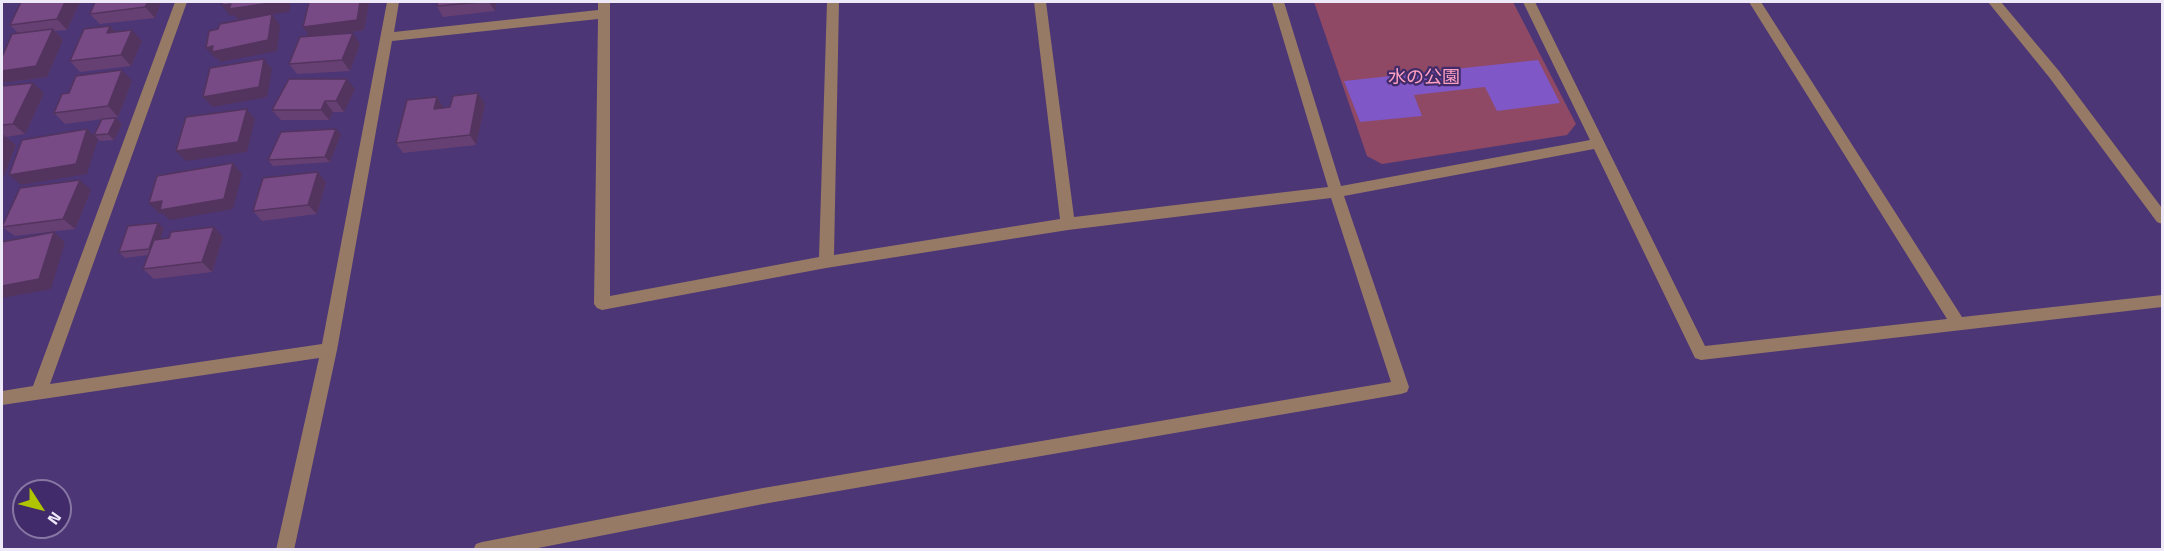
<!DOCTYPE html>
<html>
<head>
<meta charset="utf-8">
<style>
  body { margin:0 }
  #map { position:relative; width:2164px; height:551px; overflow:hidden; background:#4c3676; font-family:"Titillium Web",sans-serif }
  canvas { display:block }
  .frame { position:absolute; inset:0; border:3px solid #ede9f9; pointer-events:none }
  .north { position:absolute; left:12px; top:479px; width:60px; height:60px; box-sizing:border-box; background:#422b6a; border:2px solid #8677a3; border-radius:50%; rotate:126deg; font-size:16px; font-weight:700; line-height:24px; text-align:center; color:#ede9f9 }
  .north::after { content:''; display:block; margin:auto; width:21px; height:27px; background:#b0c502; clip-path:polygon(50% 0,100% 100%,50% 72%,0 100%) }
</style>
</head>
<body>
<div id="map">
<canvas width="2164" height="551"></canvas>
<div class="frame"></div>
<div class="north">N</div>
</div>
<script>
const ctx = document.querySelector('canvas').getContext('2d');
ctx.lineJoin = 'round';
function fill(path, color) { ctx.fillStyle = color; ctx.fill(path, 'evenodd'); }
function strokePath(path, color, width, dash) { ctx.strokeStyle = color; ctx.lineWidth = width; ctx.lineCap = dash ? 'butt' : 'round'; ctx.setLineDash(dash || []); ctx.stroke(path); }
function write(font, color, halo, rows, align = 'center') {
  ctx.font = font + ' "Titillium Web","Noto Sans JP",sans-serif'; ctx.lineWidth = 4.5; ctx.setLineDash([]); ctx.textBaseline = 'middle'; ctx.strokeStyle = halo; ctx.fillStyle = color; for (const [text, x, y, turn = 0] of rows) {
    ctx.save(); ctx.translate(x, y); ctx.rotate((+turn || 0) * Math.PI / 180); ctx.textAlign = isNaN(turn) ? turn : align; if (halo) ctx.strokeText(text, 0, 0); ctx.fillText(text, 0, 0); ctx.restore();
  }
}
const green = new Path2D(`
  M1314,2h199l63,122 -9,11 -185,29 -15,-8z`);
const water = new Path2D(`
  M1538,60l22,43 -63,8 -12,-24 -71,8 8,21 -62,6 -16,-41z`);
const minor = new Path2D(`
  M175,2h12l-137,382 272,-40 65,-342h12l-5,30 204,-22v-8h12v294l209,-39 8,-255h12l-5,253 226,-36 -26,-217h12l28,215 254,-30 -56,-185h12l57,184 249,-46 -67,-138h12l170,344 242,-27 -198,-317h12l201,315 200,-22v12l-461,53 -6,-2 -101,-209 -250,47 65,191 -2,5 -6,2 -638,110 -235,46h-55l3,-6 6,-2 281,-54 628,-106 -60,-184 -263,32 -242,38 -224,42 -5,-2 -3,-4 4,-285 -206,22 -55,309 -43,200h-18l43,-192 -317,47v-14l31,-5z
  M1988,2h13l58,69 103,137v16l-5,-2 -108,-145z`);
const wall = new Path2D(`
  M21,2h59l-13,28 -12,1 8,9 -16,37 -45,6v-28h1l15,-22 -8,-8z
  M161,2l-6,16 -55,6 -10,-10z
  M309,2h59l1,1 -5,27 -29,4 25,10 -10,27 -53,3 -8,-10 20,-28z
  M438,2h58l-1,9 -52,6 -6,-11z
  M115,32l27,9 -11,25 -51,6 -10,-11z
  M132,81l-14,36 -53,7 -11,-11z
  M2,86l42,7 -19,41 -19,3 10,8 -14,36z
  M355,89l-11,23h-11l-4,8h-48l-9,-10z
  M437,97l6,11 42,-4 -9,41 -73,8 -7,-10z
  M116,118l6,6 -8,16 -14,1 -6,-6z
  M341,134l-11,28 -57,4 -5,-6z
  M326,182l-9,32 -55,7 -9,-10z
  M91,190l-16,39 -60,7 -13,-9z
  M164,228l-4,11 63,-2 -11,35 -58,7 -11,-10 5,-14 -23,3 -6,-6z`);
const shadedWall = new Path2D(`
  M65,2h15l-13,28 -10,-11z
  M148,2h13l-6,16 -10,-11z
  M277,2h14l-2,10 -51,7 -4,-4 -4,1 -8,-11z
  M360,2h8l1,1 -5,27 -54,8 -7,-11z
  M489,2h7l-1,9z
  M272,14l8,11 -3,26 -56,11 -4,-4h-2l-9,-10z
  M110,26l10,11 -13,-4z
  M53,29l10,11 -16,37 -45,6v-12z
  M132,30l10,11 -11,25 -10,-11z
  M353,33l7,11 -10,27 -8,-11z
  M264,59l8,10 -5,28 -54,10 -10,-10z
  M122,70l10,11 -14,36 -10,-11z
  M347,79l8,10 -11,23 -8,-11z
  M33,83l11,10 -19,41 -12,-10z
  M478,93l7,11 -9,41 -6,-10z
  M437,97l6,10 -3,13 -6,-11z
  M325,101l8,11 -4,8 -8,-10z
  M247,109l8,10 -8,33 -61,9 -10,-10z
  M116,118l6,6 -8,16 -6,-6z
  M87,129l11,10 -11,35 -66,11 -12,-10z
  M336,129l5,5 -11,28 -5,-5z
  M4,135l12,10 -14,36v-39z
  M233,163l9,11 -9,35 -63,11 -8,-7h-3l-10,-10 13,-2z
  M318,172l8,10 -9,32 -9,-9z
  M80,180l11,10 -16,39 -12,-10z
  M158,223l6,5 -9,26 -6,-5z
  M214,227l9,10 -11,35 -10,-10z
  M54,232l11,10 -14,47 -49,9v-12z`);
const building = new Path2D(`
  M21,2h44l-8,17 -47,6z
  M95,2h53l-3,5 -55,7z
  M223,2h54l-48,7 2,-5 -9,1z
  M309,2h51l-3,18 -54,7z
  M438,2h44l-45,4z
  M272,14l-4,26 -56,12 1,-6 -7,2 3,-17 9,-2 2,-5z
  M110,26l-3,7 25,-3 -11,25 -51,6 14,-32z
  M53,29l-17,37 -34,5v-16h1l9,-21z
  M353,33l-11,27 -53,4 11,-27z
  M264,59l-5,28 -56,10 7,-29z
  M122,70l-14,36 -54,7 8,-19 7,-1 7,-17z
  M289,79h58l-11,22h-11l-4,9h-49z
  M33,83l-20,41 -11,1v-39z
  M478,93l-8,42 -74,8 11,-43 30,-3 -3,12 16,-2 3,-11z
  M247,109l-9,33 -62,9 10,-34z
  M116,118l-8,16 -14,1 8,-16z
  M87,129l-11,35 -67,11 13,-35z
  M336,129l-11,28 -57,3 13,-28z
  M233,163l-9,36 -64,11 2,-9 -13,2 8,-27z
  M318,172l-10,33 -55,6 10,-33z
  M80,180l-17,39 -61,8 18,-39z
  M158,223l-9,26 -30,3 9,-26z
  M214,227l-12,35 -59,7 11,-29 15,-2 2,-6z
  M54,232l-15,47 -37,7v-44z`);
const parkNames = [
  ["水の公園",1424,79]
];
fill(green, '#904964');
fill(water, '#7f57c6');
fill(minor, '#977a65');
fill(wall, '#664073');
fill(shadedWall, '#53345e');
fill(building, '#774a86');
strokePath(building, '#53345e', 1.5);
write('18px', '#fea0c1', '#422b6a', parkNames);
</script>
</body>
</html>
